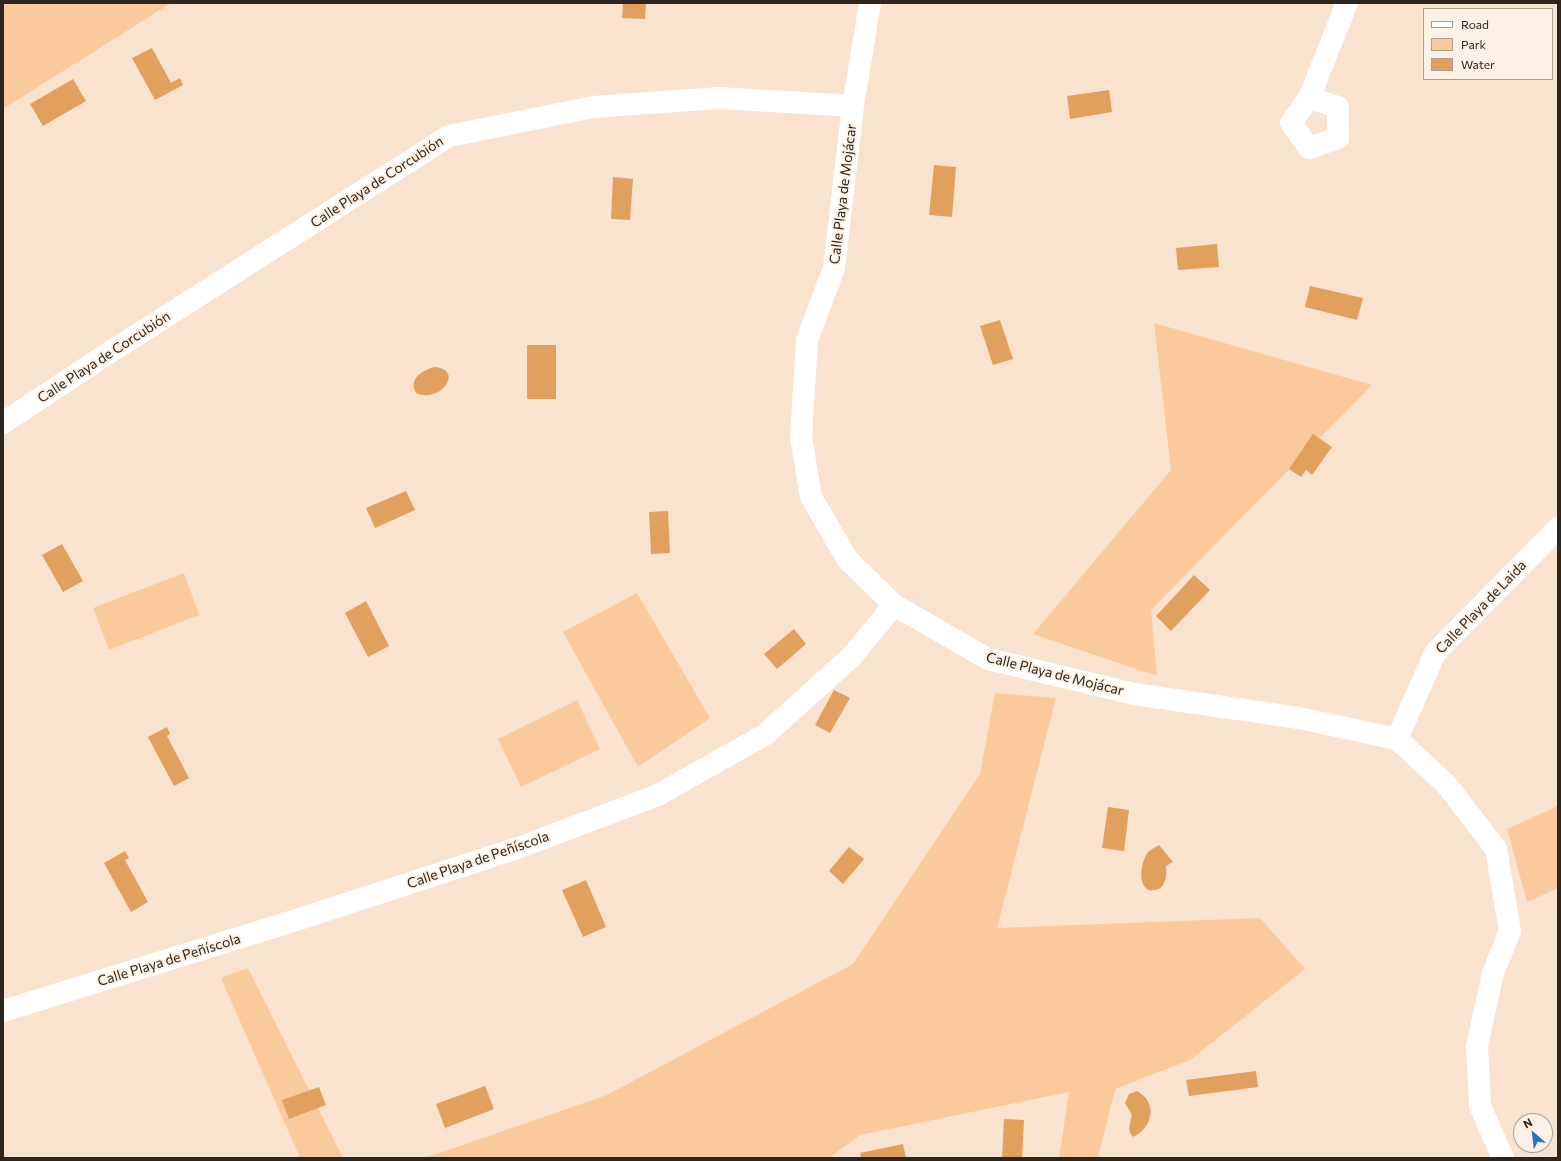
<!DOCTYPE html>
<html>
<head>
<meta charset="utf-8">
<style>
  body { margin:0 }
  #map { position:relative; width:1561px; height:1161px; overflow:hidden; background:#f9e2ce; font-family:Commissioner,sans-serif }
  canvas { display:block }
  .frame { position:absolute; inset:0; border:4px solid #2e261e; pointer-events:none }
  .legend { position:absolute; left:1423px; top:8px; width:130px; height:72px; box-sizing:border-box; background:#fff1e5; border:1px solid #aba095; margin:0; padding:5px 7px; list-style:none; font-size:12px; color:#2e261e }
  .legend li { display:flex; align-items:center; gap:8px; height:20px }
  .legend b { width:20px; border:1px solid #aba095 }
  .north { position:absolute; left:1513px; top:1113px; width:40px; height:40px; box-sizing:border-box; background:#fff1e5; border:1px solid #aba095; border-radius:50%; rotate:332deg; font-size:11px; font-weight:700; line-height:16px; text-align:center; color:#2e261e }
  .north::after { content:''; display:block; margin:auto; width:14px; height:18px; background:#2973c3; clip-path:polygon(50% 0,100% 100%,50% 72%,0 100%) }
</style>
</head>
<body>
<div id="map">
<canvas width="1561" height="1161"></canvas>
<div class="frame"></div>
<ul class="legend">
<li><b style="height:5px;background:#fff"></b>Road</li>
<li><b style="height:11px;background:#fbca9c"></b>Park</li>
<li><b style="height:11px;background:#e2a05f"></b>Water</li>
</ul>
<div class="north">N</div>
</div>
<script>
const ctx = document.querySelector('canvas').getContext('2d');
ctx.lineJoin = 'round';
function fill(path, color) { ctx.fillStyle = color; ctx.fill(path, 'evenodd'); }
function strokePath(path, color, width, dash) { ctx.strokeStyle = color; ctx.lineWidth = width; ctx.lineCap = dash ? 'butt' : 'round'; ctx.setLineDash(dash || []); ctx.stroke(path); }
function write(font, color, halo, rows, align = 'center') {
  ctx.font = font + ' Commissioner,sans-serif'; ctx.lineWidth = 4; ctx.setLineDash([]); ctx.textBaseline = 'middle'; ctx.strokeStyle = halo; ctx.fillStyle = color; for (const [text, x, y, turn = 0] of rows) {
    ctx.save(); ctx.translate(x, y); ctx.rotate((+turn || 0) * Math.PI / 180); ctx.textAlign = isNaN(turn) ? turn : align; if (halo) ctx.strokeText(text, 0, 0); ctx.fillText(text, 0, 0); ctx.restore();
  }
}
const green = new Path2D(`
  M3,3h168l-168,106z
  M1154,323l218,62 -221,225 6,66 -124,-42 138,-164z
  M184,573l15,42 -90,35 -16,-42z
  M637,593l73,125 -72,49 -75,-135z
  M995,693l61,5 -59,230 263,-10 45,51 -115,91 -75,29 -17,69h-39l10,-66 -209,43 -31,23h-404l182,-63 246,-131 127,-190z
  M577,700l23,49 -79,38 -23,-48z
  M1558,806v82l-31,14 -20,-73z
  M248,968l95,190h-43l-79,-180z`);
const water = new Path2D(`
  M623,3h23l-1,16 -23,-1z
  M152,48l19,35 9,-5 3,7 -28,15 -23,-42z
  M73,79l13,22 -43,25 -13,-22z
  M1109,90l3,22 -42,7 -3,-23z
  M934,165l22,2 -4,50 -23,-2z
  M613,177l20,2 -3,41 -19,-1z
  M1217,244l2,23 -41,3 -2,-22z
  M1310,286l53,12 -6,22 -52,-13z
  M1000,320l13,39 -20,6 -13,-39z
  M527,345h29v54h-29z
  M435,367c30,3 5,37 -19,26 -8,-15 7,-23 19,-26z
  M1313,434l19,13 -20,28 -6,-5 -5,7 -12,-8z
  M406,491l9,19 -40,18 -9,-20z
  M668,511l2,42 -19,1 -2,-42z
  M62,544l21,37 -20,11 -21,-37z
  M1194,575l16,15 -39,41 -15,-15z
  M366,601l23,45 -21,11 -23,-44z
  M794,629l12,15 -29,25 -13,-15z
  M834,690l16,8 -20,35 -15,-8z
  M167,727l3,7 -3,2 22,42 -15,8 -26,-49z
  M1108,807l21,3 -5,41 -22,-3z
  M1159,845l14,17 -7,4c1,10 0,24 -13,24 -3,1 -6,0 -8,-3 -7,-8 -3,-27 3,-35 3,-3 8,-5 11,-7z
  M849,847l15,12 -21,25 -14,-13z
  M125,851l4,7 -4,2 23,42 -17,10 -27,-49z
  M586,880l20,47 -23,10 -21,-47z
  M1256,1071l2,16 -69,9 -3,-16z
  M485,1086l9,23 -49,19 -9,-24z
  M319,1087l7,18 -37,14 -7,-19z
  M1137,1091c21,11 16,37 -4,46 -6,-6 -3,-14 -1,-22l-7,-12 4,-9z
  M1004,1119l20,1 -2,38h-20z
  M903,1144l3,14h-47l2,-1 -1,-4z`);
const minor = new Path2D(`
  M870,3l-17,103 -19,162 -27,72 -6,97 10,60 37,63 46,45 94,54 146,35 165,24 98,21 49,45 50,65 14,82 -17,42 -16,73 3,60 23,52
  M1309,98l29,9v31l-29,10 -18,-25z
  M1309,98l38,-95
  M3,423l101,-67 345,-220 144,-29 126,-9 134,8
  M1397,739l38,-86 123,-125
  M3,1011l287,-89 228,-74 140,-53 108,-61 86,-78 42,-51`);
const streetNames = [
  ["Calle Playa de Corcubión",377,182,-33],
  ["Calle Playa de Mojácar",843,194,-83],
  ["Calle Playa de Corcubión",104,357,-33],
  ["Calle Playa de Laida",1481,607,-46],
  ["Calle Playa de Mojácar",1055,674,14],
  ["Calle Playa de Peñíscola",478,860,-19],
  ["Calle Playa de Peñíscola",169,960,-17]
];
fill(green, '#fbca9c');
fill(water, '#e2a05f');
strokePath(minor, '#fff', 22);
write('14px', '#2e261e', '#fff1e5', streetNames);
</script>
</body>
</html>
